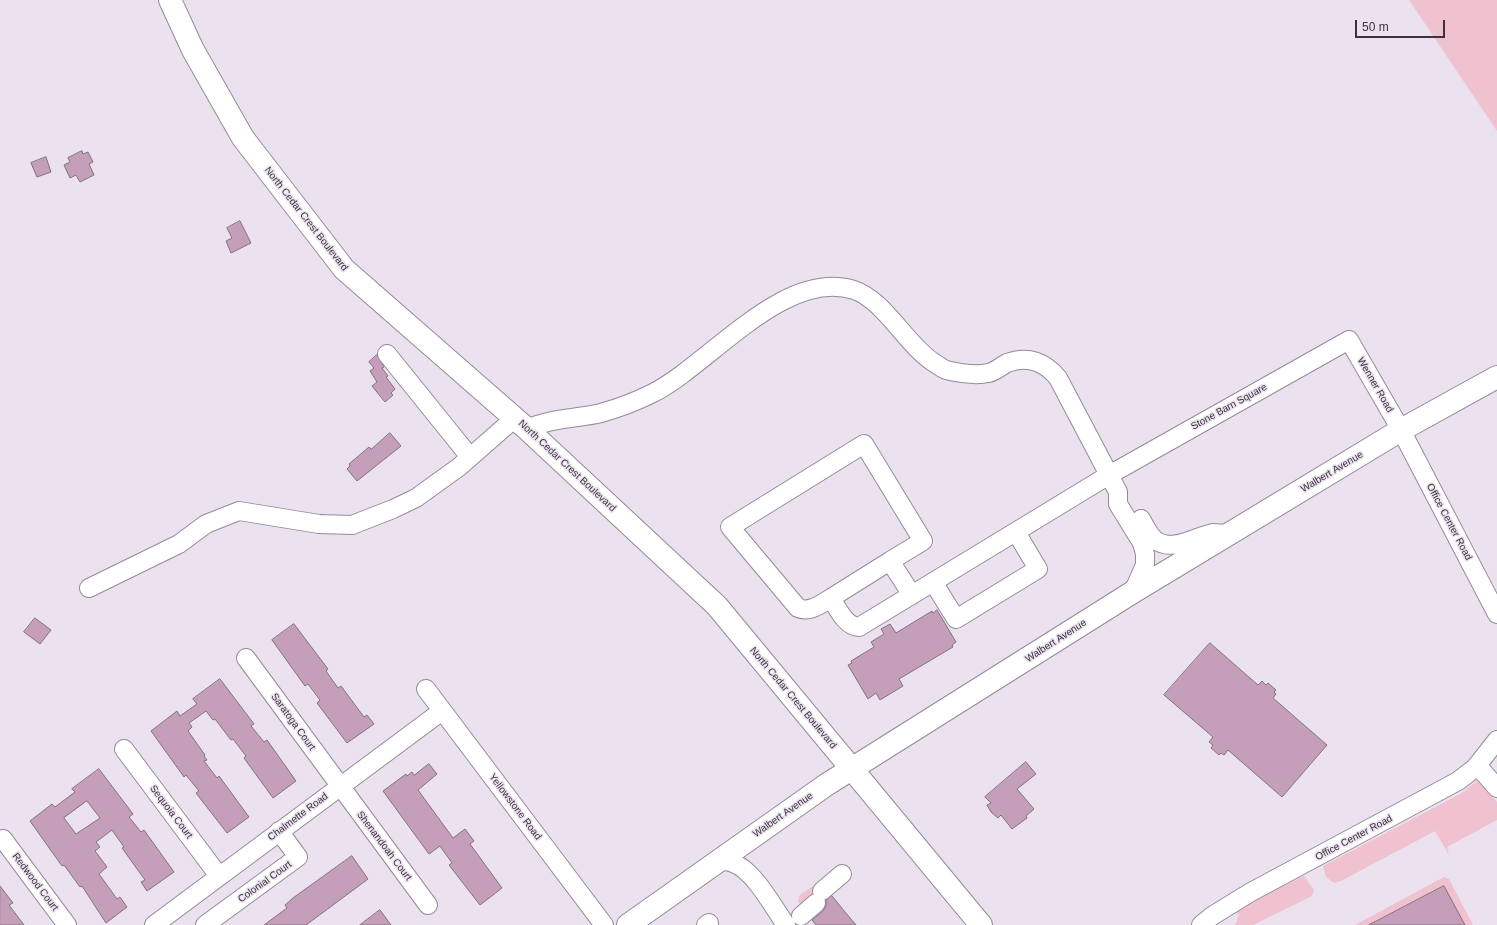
<!DOCTYPE html>
<html>
<head>
<meta charset="utf-8">
<style>
  body { margin:0 }
  #map { position:relative; width:1497px; height:925px; overflow:hidden; background:#ebe1ef; font-family:Arial,sans-serif }
  canvas { display:block }
  .scale { position:absolute; left:1355px; top:20px; width:90px; height:18px; box-sizing:border-box; border:2px solid #39353b; border-top:0; padding-left:5px; font-size:12px; line-height:14px; white-space:nowrap; color:#39353b; -webkit-text-stroke:3px #ebe1ef; paint-order:stroke }
</style>
</head>
<body>
<div id="map">
<canvas width="1497" height="925"></canvas>
<div class="scale">50 m</div>
</div>
<script>
const ctx = document.querySelector('canvas').getContext('2d');
ctx.lineJoin = 'round';
function fill(path, color) { ctx.fillStyle = color; ctx.fill(path, 'evenodd'); }
function strokePath(path, color, width, dash) { ctx.strokeStyle = color; ctx.lineWidth = width; ctx.lineCap = dash ? 'butt' : 'round'; ctx.setLineDash(dash || []); ctx.stroke(path); }
function write(font, color, halo, rows, align = 'center') {
  ctx.font = font + ' Arial,sans-serif'; ctx.lineWidth = 3; ctx.setLineDash([]); ctx.textBaseline = 'middle'; ctx.strokeStyle = halo; ctx.fillStyle = color; for (const [text, x, y, turn = 0] of rows) {
    ctx.save(); ctx.translate(x, y); ctx.rotate((+turn || 0) * Math.PI / 180); ctx.textAlign = isNaN(turn) ? turn : align; if (halo) ctx.strokeText(text, 0, 0); ctx.fillText(text, 0, 0); ctx.restore();
  }
}
const green = new Path2D(`
  M1409,0h88v131z
  M1478,780l19,22v18l-50,27 2,8 -14,-24 -94,50 -7,2 -8,-6 -3,-11 139,-73z
  M832,875l2,2 -32,26h-4l1,-7 3,-3z
  M1304,876l10,14 -2,6 -59,29h-18l4,-10 -3,-3 21,-14z
  M1444,877l5,2 24,46h-118z`);
const building = new Path2D(`
  M82,151l1,3 5,-2 5,10 -4,2 5,11 -14,7 -4,-7 -6,3 -6,-13 6,-3 -2,-4z
  M46,157l5,15 -14,5 -6,-14z
  M240,221l11,22 -20,10 -5,-12 6,-3 -5,-10z
  M377,355l7,12 -2,1 6,8 -2,1 9,12 -4,4 2,2 -8,7 -13,-16 5,-4 -7,-11 4,-3 -5,-6z
  M390,433l11,13 -44,35 -10,-12 3,-3 -1,-2 20,-17 2,2z
  M937,610l19,32 -4,3 1,2 -54,32 4,7 -23,14 -4,-7 -8,6 -20,-34 4,-2 -1,-2 23,-14 -3,-5 13,-8 -3,-5 9,-5 6,9 36,-22 1,2z
  M35,618l16,12 -11,14 -16,-12z
  M294,624l34,45 -2,2 12,17 3,-2 23,31 3,-2 7,9 -27,19 -30,-40 3,-3 -12,-16 -3,2 -33,-46z
  M1210,643l48,42 4,-4 4,4 2,-2 8,7 -2,2 2,2 -3,4 54,47 -45,52 -54,-47 -4,5 -3,-2 -2,2 -8,-7 2,-3 -4,-3 4,-5 -49,-42z
  M220,679l34,45 -3,2 13,16 3,-2 29,41 -23,17 -29,-40 2,-2 -13,-17 -2,1 -16,-21 -2,1 -7,-9 -17,12 3,4 -4,4 17,24 -1,1 3,4 -3,1 13,17 2,-2 30,41 -22,16 -31,-40 3,-2 -13,-16 -2,2 -33,-46 26,-20 3,5 17,-12 -4,-5z
  M1026,762l10,12 -19,15 17,20 -8,7 1,2 -15,11 -11,-14 -3,3 -7,-6 -4,-7 4,-2 -6,-6z
  M429,764l8,10 -19,16 35,48 12,-9 9,12 -4,3 32,44 -22,17 -31,-40 3,-2 -12,-17 -11,8 -46,-63 23,-17 1,2 5,-4 2,3z
  M99,769l34,45 -4,3 12,15 3,-2 30,42 -27,19 -6,-9 4,-2 -23,-32 2,-1 -12,-17 -16,12 4,5 -5,4 12,16 -8,7 18,25 3,-2 7,10 -21,16 -24,-37 -2,1 -16,-22 -2,1 -32,-45 22,-17 3,3 20,-15 -3,-3zM87,801l13,17 -24,16 -12,-16z
  M352,856l16,23 -4,3 -58,43h-42l23,-17 -2,-3 8,-7z
  M0,886l13,17 -4,2 15,20h-24z
  M1444,886l21,39h-96z
  M832,896l13,16 11,13h-40l-4,-5 11,-9 3,-5v-6z
  M380,910l11,15h-31z`);
const minor = new Path2D(`
  M387,354l83,103
  M527,429c24,-11 49,-10 74,-16 18,-5 36,-12 52,-20 57,-29 131,-125 201,-103 30,10 51,53 79,72 4,2 8,6 13,8 13,3 29,6 42,3 7,-1 13,-7 19,-10 21,-8 38,-1 51,15l60,114v12l24,39 3,11v11l-12,27
  M1141,519c4,7 8,16 14,21 18,13 41,-4 58,-7 4,0 9,1 13,1
  M933,582l23,37 82,-50 -22,-37
  M89,588l90,-44 27,-20 33,-13 80,13 33,1 41,-16 23,-11 43,-31 56,-49
  M912,595l-22,-34 -59,37c7,11 14,28 28,29l250,-152 240,-135 52,90 96,184
  M831,598c-10,6 -21,15 -33,10l-68,-81 134,-83 59,97 -33,20
  M246,658l182,247
  M426,689l178,236
  M124,749l95,127
  M1477,765l20,23
  M3,839l64,86
  M715,863c6,-2 12,-3 18,0 21,7 40,44 53,62
  M822,891l20,-17
  M801,916l15,-13
  M154,925l288,-214
  M205,925l93,-68 -19,-26
  M706,925l3,-2
  M1201,925l11,-9 39,-24 207,-111 17,-13 22,-28`);
const major = new Path2D(`
  M170,0l23,50 50,88 101,131 183,160 190,177 264,319
  M628,925l198,-140 307,-193 268,-162 96,-53`);
const streetNames = [
  ["North Cedar Crest Boulevard",306,219,52],
  ["Wenner Road",1375,385,60],
  ["Stone Barn Square",1229,407,-29],
  ["North Cedar Crest Boulevard",567,466,43],
  ["Walbert Avenue",1332,472,-31],
  ["Office Center Road",1449,522,62],
  ["Walbert Avenue",1056,641,-33],
  ["North Cedar Crest Boulevard",793,698,50],
  ["Saratoga Court",293,722,54],
  ["Yellowstone Road",515,807,53],
  ["Sequoia Court",171,812,53],
  ["Walbert Avenue",783,815,-35],
  ["Chalmette Road",298,817,-37],
  ["Office Center Road",1354,838,-28],
  ["Shenandoah Court",384,846,53],
  ["Redwood Court",35,882,53],
  ["Colonial Court",265,882,-36]
];
fill(green, '#f0c2d0');
fill(building, '#c59eb9');
strokePath(building, '#81737d', 1);
strokePath(minor, '#948b98', 20);
strokePath(major, '#948b98', 24);
strokePath(minor, '#fff', 18);
strokePath(major, '#fff', 22);
write('10px', '#39353b', '#ebe1ef', streetNames);
</script>
</body>
</html>
